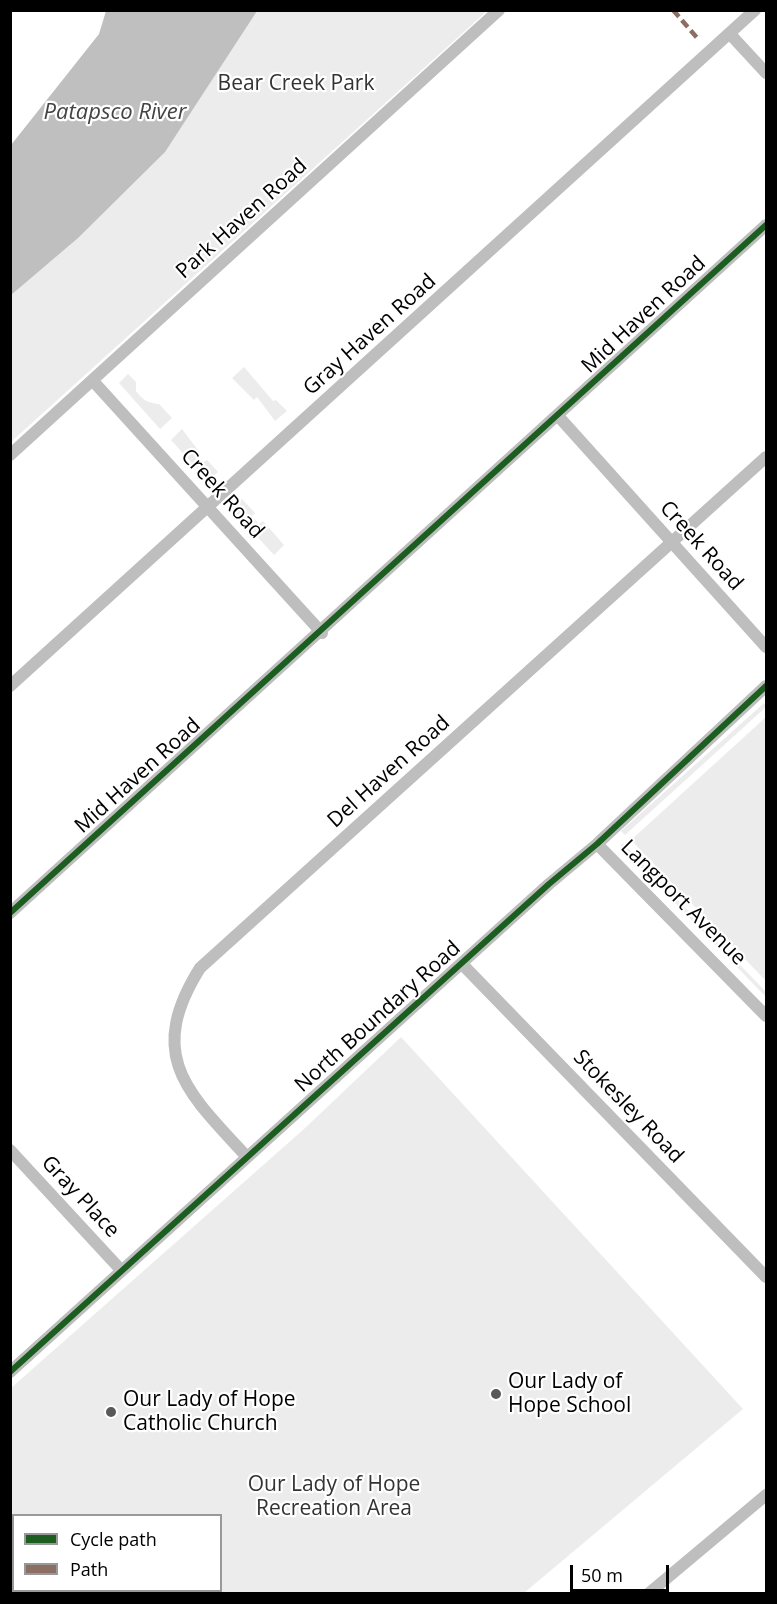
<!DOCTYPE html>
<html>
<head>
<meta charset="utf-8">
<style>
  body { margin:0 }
  #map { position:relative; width:777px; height:1604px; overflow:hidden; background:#fff; font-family:"Open Sans",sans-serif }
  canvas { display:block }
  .frame { position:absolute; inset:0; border:12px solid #000; pointer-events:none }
  .legend { position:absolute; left:12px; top:1514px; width:210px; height:78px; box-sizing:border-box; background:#fff; border:2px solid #999; margin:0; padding:8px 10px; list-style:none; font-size:18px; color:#000 }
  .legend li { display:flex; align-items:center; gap:12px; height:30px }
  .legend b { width:30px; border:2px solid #999 }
  .scale { position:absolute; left:570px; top:1565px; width:99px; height:27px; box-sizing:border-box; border:3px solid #000; border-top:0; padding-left:8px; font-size:18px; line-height:21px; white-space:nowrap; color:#000; -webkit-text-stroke:4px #fff; paint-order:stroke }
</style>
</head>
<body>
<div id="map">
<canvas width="777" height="1604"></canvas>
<div class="frame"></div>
<ul class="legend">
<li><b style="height:8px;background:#1b5e20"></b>Cycle path</li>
<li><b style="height:8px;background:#8d6e63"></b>Path</li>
</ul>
<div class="scale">50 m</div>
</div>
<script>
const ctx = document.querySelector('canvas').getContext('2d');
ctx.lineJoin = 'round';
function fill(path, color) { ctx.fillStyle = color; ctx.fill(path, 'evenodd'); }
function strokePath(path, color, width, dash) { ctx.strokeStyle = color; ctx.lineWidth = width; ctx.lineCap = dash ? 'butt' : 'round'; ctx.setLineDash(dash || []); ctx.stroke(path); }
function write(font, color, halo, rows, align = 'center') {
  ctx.font = font + ' "Open Sans",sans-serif'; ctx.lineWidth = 4.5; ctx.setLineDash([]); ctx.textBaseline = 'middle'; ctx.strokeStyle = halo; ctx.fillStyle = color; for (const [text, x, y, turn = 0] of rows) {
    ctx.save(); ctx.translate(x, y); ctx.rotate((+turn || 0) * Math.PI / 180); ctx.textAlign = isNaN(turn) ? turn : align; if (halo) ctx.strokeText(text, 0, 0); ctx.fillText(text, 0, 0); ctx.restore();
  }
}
const green = new Path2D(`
  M231,11h256l-476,431v-164z
  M244,367l29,34 3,-1 11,11 -12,10 -18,-24 -3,3 -22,-22z
  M128,374l8,8v9c7,9 11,12 23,13l13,14 -12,11 -41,-46z
  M182,429l16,21 -3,3 8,9 4,-2 11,12 -10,9 -37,-41z
  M242,499l13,14 -3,3 7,8 4,-3 21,24 -10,10 -43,-47z
  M764,703l2,4 -141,128 -4,-4z
  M766,717v264l-135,-141z
  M623,843l143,149v5l-142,-147 -4,-5z
  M401,1037l342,372 -219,184h-513v-205l293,-259zM14,1516h206v74h-206z`);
const water = new Path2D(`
  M106,11h151l-92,141 -87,86 -67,57v-150l88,-111z`);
const street = new Path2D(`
  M730,34l36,39
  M93,381l229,252
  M559,417l207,230
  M10,455l489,-445
  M10,686l745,-676
  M597,844l169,172
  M10,913l756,-688
  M462,964l304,313
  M10,1150l111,120
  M247,1157c-60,-65 -102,-101 -47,-189l566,-511
  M10,1372l539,-488 48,-40 169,-158
  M648,1594l118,-99`);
const quiet = new Path2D(`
  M673,10l26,30`);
const cycleway = new Path2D(`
  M10,913l756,-688
  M10,1372l539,-488 48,-40 169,-158`);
const markers = [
  [496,1394,6,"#595959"],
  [111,1412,6,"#595959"]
];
const parkNames = [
  ["Bear Creek Park",296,84],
  ["Our Lady of Hope",334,1485],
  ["Recreation Area",334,1509]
];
const streetNames = [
  ["Park Haven Road",242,219,-42],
  ["Mid Haven Road",644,315,-43],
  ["Gray Haven Road",370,335,-42],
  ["Creek Road",222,494,48],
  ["Creek Road",701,546,48],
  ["Del Haven Road",389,772,-42],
  ["Mid Haven Road",138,776,-42],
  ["Langport Avenue",683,903,45],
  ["North Boundary Road",378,1017,-42],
  ["Stokesley Road",628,1107,46],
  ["Gray Place",80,1197,47]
];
const poiNames = [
  ["Our Lady of",508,1382],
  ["Hope School",508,1406],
  ["Our Lady of Hope",123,1400],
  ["Catholic Church",123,1424]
];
const waterNames = [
  ["Patapsco River",115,113]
];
fill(green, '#ececec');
fill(water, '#bfbfbf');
strokePath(street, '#bebebe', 12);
strokePath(quiet, '#8d6e63', 4.5, [9, 4.5]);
strokePath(cycleway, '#1b5e20', 6);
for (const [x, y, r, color] of markers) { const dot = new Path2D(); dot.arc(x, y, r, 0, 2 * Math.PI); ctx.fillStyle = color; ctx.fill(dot); strokePath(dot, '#fff', 2); }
write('21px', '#333', '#fff', parkNames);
write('21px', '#000', '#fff', streetNames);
write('21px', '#000', '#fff', poiNames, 'left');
write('italic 22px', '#444', '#fff', waterNames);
</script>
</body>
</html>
